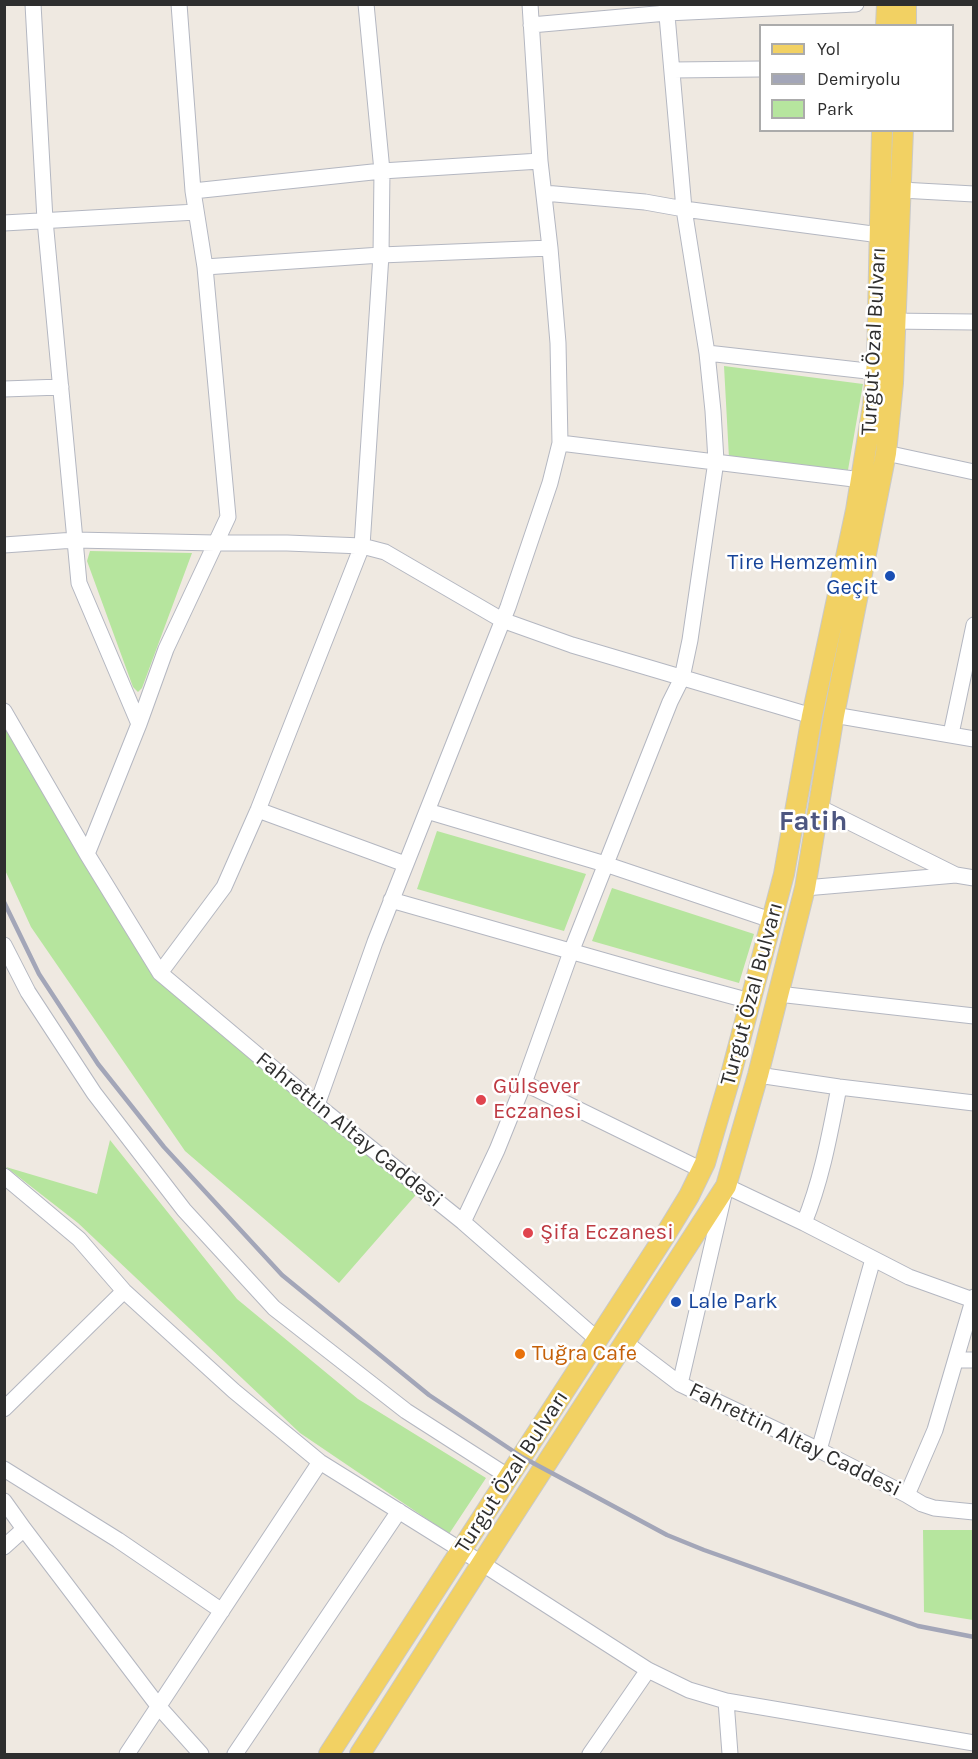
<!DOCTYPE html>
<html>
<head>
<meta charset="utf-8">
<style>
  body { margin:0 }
  #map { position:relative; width:978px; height:1759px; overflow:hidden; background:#efe9e1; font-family:Karla,sans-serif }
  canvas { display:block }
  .frame { position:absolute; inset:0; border:6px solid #2e2e2e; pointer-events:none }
  .legend { position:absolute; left:759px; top:24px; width:195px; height:108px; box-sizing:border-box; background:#fff; border:2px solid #ababab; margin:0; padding:8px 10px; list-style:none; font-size:18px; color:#2e2e2e }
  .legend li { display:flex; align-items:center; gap:12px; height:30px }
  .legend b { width:30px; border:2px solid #ababab }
</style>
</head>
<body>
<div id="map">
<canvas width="978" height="1759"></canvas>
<div class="frame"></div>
<ul class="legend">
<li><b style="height:8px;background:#f2d163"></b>Yol</li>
<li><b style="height:8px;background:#a3a6b8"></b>Demiryolu</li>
<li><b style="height:16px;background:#b6e59e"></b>Park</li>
</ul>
</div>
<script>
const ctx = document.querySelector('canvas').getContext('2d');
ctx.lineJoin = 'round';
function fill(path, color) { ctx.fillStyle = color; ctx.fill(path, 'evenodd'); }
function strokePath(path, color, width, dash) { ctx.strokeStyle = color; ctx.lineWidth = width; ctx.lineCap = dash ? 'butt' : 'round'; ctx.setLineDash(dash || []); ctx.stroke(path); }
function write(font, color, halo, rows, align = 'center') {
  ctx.font = font + ' Karla,sans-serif'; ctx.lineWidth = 5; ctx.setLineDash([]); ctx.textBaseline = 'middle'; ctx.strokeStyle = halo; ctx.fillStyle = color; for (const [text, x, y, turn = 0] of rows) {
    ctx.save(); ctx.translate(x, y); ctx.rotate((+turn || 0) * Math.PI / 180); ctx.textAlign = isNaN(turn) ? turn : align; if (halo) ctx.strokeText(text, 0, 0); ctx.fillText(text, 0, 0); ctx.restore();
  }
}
const green = new Path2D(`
  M724,366l139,18 -15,86 -119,-12z
  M90,551l102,2 -50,135 -4,4 -5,-5 -46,-126z
  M4,709l156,264 261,216 -82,94 -154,-132 -154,-224 -26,-57z
  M437,831l149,43 -22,57 -147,-42z
  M612,888l142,46 -15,49 -147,-42z
  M110,1140l127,159 121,100 128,79 -37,56 -149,-101 -222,-210 -72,-56 91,27z
  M923,1530h50v90l-49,-8z`);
const minor = new Path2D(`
  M33,4l12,216 34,363 60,141
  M179,4l14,187 12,76 23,250 -62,132 -27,75 -52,130 73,119 157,132 146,117 135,118
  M531,25l136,-12 189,-9
  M673,70l87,-1
  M901,190l73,4
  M193,191l189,-20 158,-10
  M544,193l101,9 39,7 196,26
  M4,223l192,-11
  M205,267l176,-12 169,-7
  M887,321l87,1
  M707,353l169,19
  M4,389l57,-2
  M560,443l302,37
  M886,453l88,19
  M4,545l71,-5 140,3h72l75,3 23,6 117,68 70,25 240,71
  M4,711l83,143
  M834,715l140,24
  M951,734l23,-109
  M819,807l137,68
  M258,810l147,54
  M427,811l178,53 166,56
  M805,888l151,-13 18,3
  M391,900l270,77 89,24
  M4,945l24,47 66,101 90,117 90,98 132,103 103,66
  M160,973l64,-86 34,-77 104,-264 19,-291 1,-84 -16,-167
  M778,994l196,22
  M758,1075l81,12 135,16
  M524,1083l178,87
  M317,1105l58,-163 133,-335 42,-124 10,-40 -2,-100 -8,-95 -10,-87 -10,-157
  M4,1176l75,63 45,52 110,100 86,71 141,88 187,120 41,20 37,11 248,42
  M463,1222l34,-72 27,-67 47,-131 99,-250 12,-24 8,-38 26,-179 -3,-50 -6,-58 -23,-144 -18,-205
  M804,1223c18,-44 26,-90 35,-136
  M626,1343l54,41 139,66 88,45 15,9 12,4 40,4
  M956,1360h18
  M680,1384l46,-198 78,37 105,54 64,23
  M4,1409l120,-118
  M819,1450l54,-191
  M4,1469l114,71 104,71
  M907,1495l28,-65 39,-133
  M4,1501l20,28 135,178 42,47
  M4,1547l20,-18
  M726,1701l4,53
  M127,1754l193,-292
  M235,1754l164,-243
  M590,1754l58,-84`);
const major = new Path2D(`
  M886,26l1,-22
  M906,26v-22
  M329,1754l335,-517 25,-41 16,-33 25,-85 54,-204 28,-158 44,-206 17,-105 4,-43 5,-232
  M360,1754l122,-191 244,-377 32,-111 47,-187 29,-173 52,-262 7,-70 10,-253`);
const rail = new Path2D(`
  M4,902l35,72 59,90 66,83 118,128 147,120 93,62 145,78 37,15 214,76 56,11`);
const markers = [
  [890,576,6,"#1a4fb4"],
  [481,1100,6,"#e0444e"],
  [528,1233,6,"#e0444e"],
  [676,1302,6,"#1a4fb4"],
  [520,1354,6,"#e8710a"]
];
const streetNames = [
  ["Turgut Özal Bulvarı",874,341,-87],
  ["Turgut Özal Bulvarı",752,994,-75],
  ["Fahrettin Altay Caddesi",349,1130,39],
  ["Fahrettin Altay Caddesi",795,1440,26],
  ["Turgut Özal Bulvarı",512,1472,-57]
];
const transitNames = [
  ["Tire Hemzemin",878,563],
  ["Geçit",878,588],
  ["Lale Park",688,1302,"left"]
];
const healthNames = [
  ["Gülsever",493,1087],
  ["Eczanesi",493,1112],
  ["Şifa Eczanesi",540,1233]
];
const foodNames = [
  ["Tuğra Cafe",532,1354]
];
const districtNames = [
  ["Fatih",813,822]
];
fill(green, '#b6e59e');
strokePath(minor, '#b4b7c1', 17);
strokePath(major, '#c9c9c9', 22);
strokePath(minor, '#fff', 15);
strokePath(major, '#f2d163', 20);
strokePath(rail, '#a3a6b8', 4.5);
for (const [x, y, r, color] of markers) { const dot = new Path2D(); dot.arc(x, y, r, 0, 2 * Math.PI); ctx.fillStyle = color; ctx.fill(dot); strokePath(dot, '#fff', 2); }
write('22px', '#2e2e2e', '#fff', streetNames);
write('22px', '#164399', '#fff', transitNames, 'right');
write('22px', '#be3a42', '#fff', healthNames, 'left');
write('22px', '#c56008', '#fff', foodNames, 'left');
write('bold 28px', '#4d5680', '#fff', districtNames);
</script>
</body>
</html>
